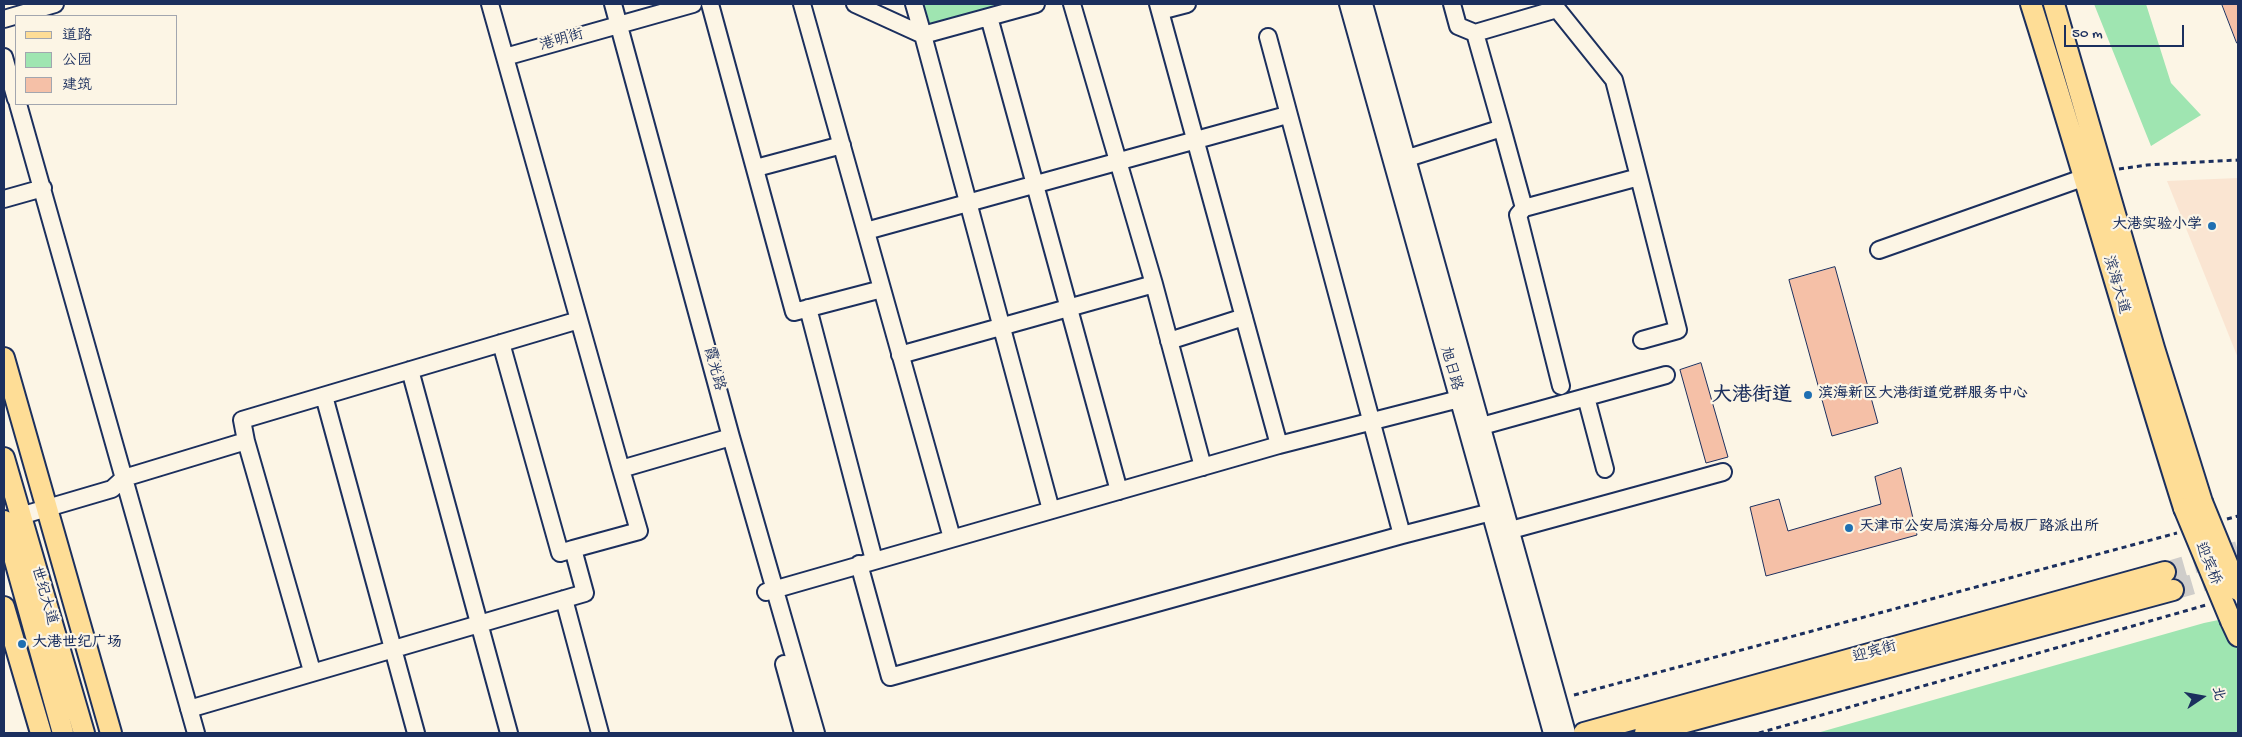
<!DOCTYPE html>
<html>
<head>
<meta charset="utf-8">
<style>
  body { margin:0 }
  #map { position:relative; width:2242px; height:737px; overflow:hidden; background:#fcf5e5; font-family:"Gochi Hand","LXGW WenKai TC",sans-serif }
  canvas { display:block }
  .frame { position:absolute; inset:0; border:5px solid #1b2f5e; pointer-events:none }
  .legend { position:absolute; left:15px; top:15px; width:162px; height:90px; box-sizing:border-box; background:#fcf5e5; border:1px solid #a2a6af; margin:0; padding:6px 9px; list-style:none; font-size:15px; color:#1b2f5e }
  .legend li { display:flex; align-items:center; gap:10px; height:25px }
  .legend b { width:25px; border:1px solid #a2a6af }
  .north { position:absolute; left:2177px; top:672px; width:50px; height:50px; -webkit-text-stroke:4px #fcf5e5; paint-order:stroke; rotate:78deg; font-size:14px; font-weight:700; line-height:20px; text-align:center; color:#1b2f5e }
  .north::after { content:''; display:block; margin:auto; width:18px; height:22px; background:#1b2f5e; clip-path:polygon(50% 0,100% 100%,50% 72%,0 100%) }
  .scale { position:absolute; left:2064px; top:25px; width:120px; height:22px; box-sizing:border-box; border:2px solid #1b2f5e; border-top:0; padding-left:6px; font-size:15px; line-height:18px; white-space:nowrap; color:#1b2f5e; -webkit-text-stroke:4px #fcf5e5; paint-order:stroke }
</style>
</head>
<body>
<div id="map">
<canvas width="2242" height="737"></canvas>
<div class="frame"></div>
<ul class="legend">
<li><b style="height:6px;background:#fedd96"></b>道路</li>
<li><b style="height:14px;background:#9fe5b1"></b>公园</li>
<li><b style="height:14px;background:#f5c0a7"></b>建筑</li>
</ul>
<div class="north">北</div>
<div class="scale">50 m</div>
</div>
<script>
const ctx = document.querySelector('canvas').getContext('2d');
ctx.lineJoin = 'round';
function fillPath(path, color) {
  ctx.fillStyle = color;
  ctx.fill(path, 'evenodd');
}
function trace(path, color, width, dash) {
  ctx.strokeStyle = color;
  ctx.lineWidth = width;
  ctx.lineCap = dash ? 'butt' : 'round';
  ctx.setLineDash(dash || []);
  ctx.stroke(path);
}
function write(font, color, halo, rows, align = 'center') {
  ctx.font = font + ' "Gochi Hand","LXGW WenKai TC",sans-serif';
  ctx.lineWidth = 4.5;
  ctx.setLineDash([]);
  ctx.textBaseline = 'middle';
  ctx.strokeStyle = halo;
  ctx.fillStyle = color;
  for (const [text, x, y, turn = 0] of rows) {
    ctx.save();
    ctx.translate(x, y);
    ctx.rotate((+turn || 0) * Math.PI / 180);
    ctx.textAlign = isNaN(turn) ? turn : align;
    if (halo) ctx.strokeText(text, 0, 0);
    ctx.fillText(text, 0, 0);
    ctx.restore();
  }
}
fillPath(new Path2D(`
  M2238,178V358L2167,181Z`), '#fae5d2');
fillPath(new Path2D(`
  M922,4H1000L927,25Z
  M2094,4H2146L2171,83L2201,115L2151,146Z
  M2238,616V733H1817L2204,623Z`), '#9fe5b1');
const building = new Path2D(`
  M2222,4H2238V43H2237Z
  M1835,267L1878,423L1832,436L1789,280Z
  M1701,363L1728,457L1706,463L1680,370Z
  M1901,468L1917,535L1766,576L1750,507L1779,499L1788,531L1881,504L1875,477Z`);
fillPath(building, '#f5c0a7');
trace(building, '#1b2f5e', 1);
trace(new Path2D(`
  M2165,572L2238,551
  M2173,590L2228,574`), '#cfcdca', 20, [20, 10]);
const minor = new Path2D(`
  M490,4L621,469L731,437
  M613,4L731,437L816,733
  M710,4L794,312L882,289
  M802,4L952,538
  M855,4L923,35L1051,510
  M914,4L923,35L1036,4
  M1072,4L1154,284L1203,467
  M1158,4L1279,445
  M1348,4L1552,733
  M1364,4L1567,733
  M1452,4L1458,26L1475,33
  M1160,11L1187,4
  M989,17L1119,491
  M4,19L55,4
  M1268,37L1402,535
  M4,57L16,99
  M505,57L693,4
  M18,104L196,733
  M1408,158L1502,128L1524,208L1639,177L1614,80L1557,9L1475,33L1502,128
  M756,168L842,145
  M1639,177L1678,330L1642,340
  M4,199L43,188
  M1524,208L1518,215L1561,386
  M866,231L1287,115
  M1879,250L2094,174
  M808,308L874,560
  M1169,341L1244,317
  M501,343L560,553L573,549
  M900,355L1154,284
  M410,370L509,733
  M324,396L416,733
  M1586,397L1605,469
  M1471,429L1666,375
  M246,441L312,671
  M20,516L112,489L124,478L246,441L242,420L579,320
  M1500,533L1723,472
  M859,564L890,677L1402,535L1499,510
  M766,592L1279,445L1467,397
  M564,599L600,733
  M784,664L803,733
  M189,709L585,593L573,549L639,531L621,469`);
const major = new Path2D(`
  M2031,4C2084,171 2131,341 2184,508
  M2054,4L2154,348L2202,502
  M4,358L111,733
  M4,458L84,733
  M4,521L63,733
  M4,607L41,733
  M2231,621L2238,636
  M1584,733L2165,572
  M1645,733L2173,590`);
trace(minor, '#1b2f5e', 20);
trace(major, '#1b2f5e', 24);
trace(new Path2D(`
  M2119,169L2147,165L2238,160
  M2227,519L2238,516
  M1574,695L2177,533
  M1759,733L2206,605`), '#1b2f5e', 3, [5, 4]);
trace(minor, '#fcf5e5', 16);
trace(major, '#fedd96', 20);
const majorBridge = new Path2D(`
  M2202,502L2238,590
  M2184,508L2231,621`);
trace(majorBridge, '#1b2f5e', 24, []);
trace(majorBridge, '#fedd96', 20);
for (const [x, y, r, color] of [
  [2212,226,5,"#1f6fb2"],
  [1808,395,5,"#1f6fb2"],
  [1849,528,5,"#1f6fb2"],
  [22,644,5,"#1f6fb2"]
]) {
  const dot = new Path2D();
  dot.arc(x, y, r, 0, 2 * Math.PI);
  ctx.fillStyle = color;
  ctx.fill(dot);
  trace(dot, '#fcf5e5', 2);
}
write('15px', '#1b2f5e', '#fcf5e5', [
  ["港明街",562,41,-16],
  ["滨海大道",2115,285,74],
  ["霞光路",713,369,75],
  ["旭日路",1450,369,74],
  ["迎宾桥",2207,564,67],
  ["世纪大道",43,596,74],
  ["迎宾街",1875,653,-16]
]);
write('bold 15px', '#1b2f5e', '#fcf5e5', [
  ["大港实验小学",2202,226,"right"],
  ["滨海新区大港街道党群服务中心",1818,395],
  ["天津市公安局滨海分局板厂路派出所",1859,528],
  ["大港世纪广场",32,644]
], 'left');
write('bold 20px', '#1b2f5e', '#fcf5e5', [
  ["大港街道",1752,397]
]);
</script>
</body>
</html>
